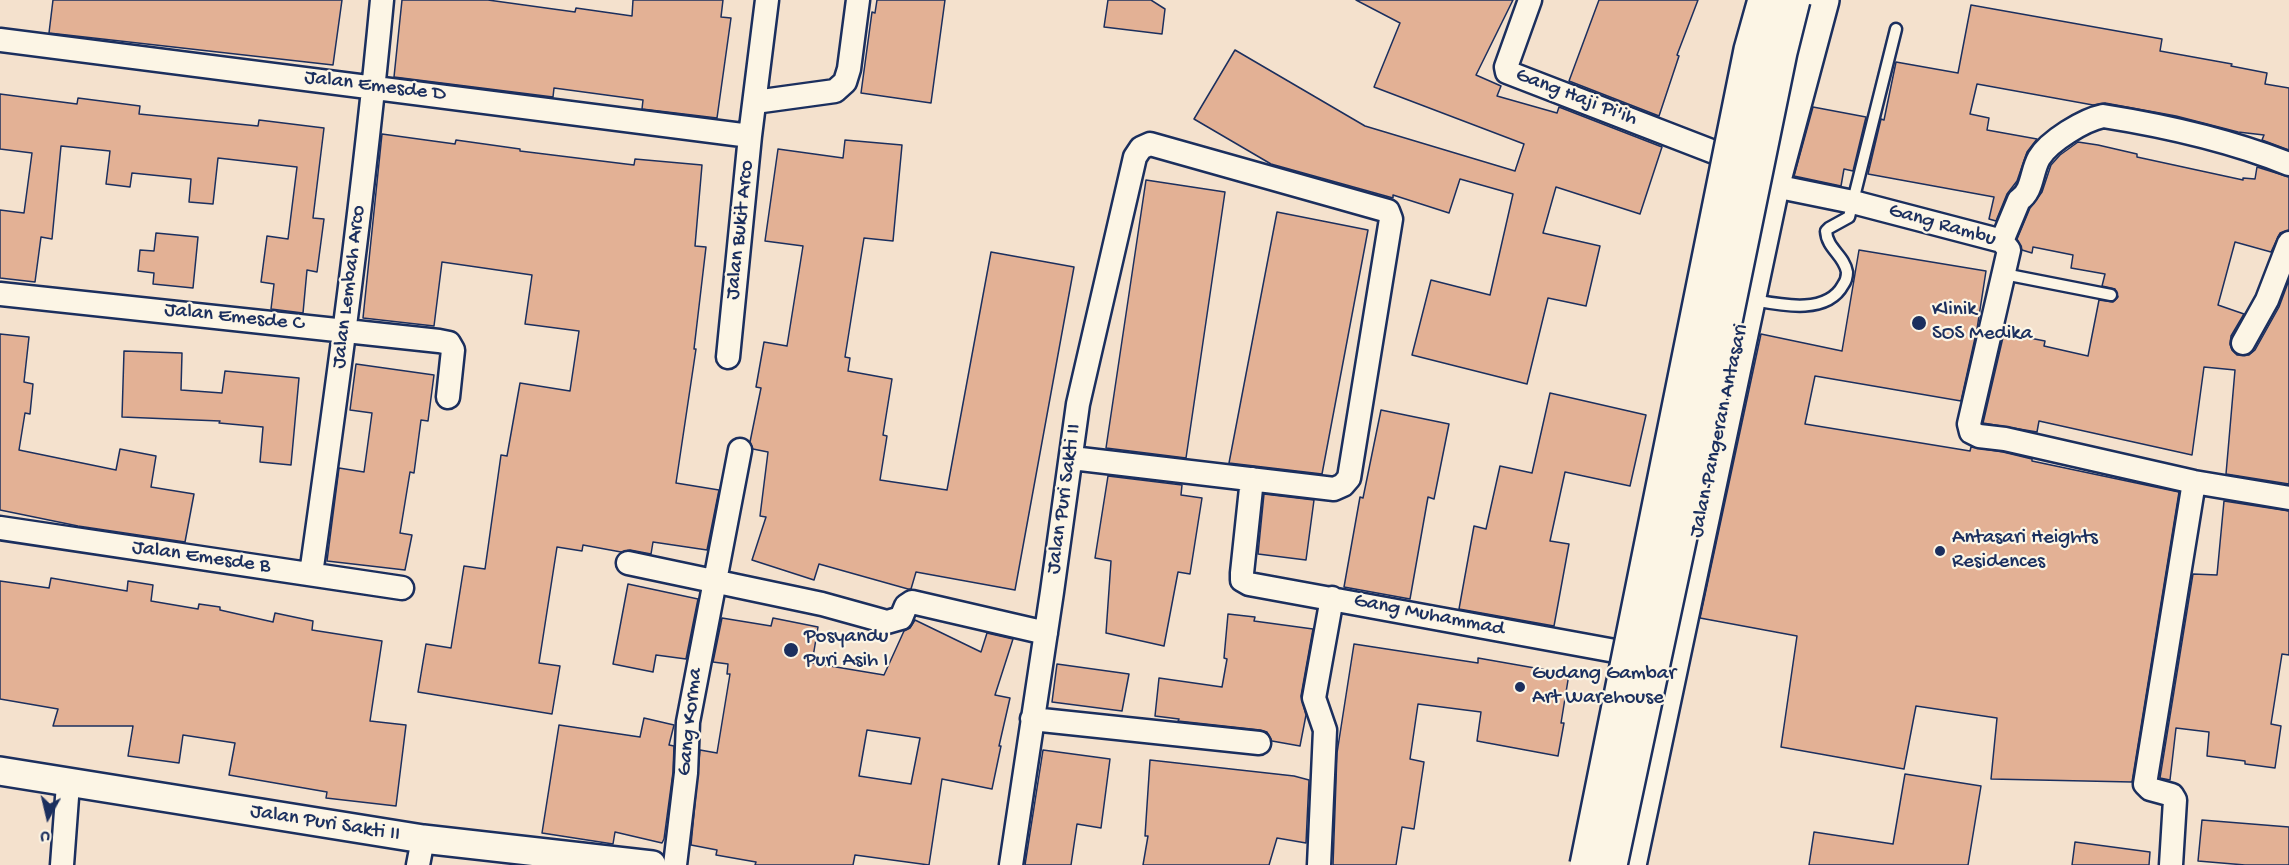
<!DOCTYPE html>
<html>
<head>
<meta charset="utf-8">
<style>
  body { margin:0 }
  #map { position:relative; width:2289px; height:865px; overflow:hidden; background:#f4e1cd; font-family:"Gochi Hand",sans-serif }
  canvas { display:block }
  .north { position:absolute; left:18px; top:787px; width:60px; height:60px; -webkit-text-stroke:4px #fcf5e5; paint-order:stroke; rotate:188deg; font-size:16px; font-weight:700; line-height:24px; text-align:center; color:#1b2f5e }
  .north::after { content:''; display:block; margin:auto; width:21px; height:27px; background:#1b2f5e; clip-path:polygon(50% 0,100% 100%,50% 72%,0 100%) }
</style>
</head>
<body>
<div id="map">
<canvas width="2289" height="865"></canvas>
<div class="north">U</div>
</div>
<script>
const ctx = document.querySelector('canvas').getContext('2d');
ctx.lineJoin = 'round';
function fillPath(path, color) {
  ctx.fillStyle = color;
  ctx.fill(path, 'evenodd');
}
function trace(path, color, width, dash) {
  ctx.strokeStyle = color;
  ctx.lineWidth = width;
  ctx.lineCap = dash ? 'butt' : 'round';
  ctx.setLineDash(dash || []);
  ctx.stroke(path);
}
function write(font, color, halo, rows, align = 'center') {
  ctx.font = font + ' "Gochi Hand",sans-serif';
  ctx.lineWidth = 4.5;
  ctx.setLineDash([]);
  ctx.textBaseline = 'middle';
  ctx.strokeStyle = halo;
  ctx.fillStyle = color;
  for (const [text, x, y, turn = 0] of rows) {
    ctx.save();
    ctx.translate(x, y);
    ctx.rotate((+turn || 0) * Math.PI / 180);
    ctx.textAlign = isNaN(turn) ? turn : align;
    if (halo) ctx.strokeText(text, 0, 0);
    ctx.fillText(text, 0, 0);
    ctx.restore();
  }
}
const building = new Path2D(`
  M53,0H342L333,65L49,33Z
  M402,0H488L575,12L576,8L632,16L633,0H723L721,17L731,18L717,118L642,109L643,100L554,88L553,97L394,77Z
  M877,0H945L931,103L861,93L872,12L875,13Z
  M1108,0H1151L1165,9L1162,34L1104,27Z
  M1356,0H1513L1476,75L1501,86L1497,96L1557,113L1559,107L1662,147L1640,214L1556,187L1543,233L1600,246L1586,306L1548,298L1527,384L1412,355L1431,280L1490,295L1513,194L1460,179L1449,213L1393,195V198L1271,164L1194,119L1235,50L1365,126L1515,171L1524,144L1374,87L1400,23Z
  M1599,0H1698L1677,55L1679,56L1659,116L1569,81Z
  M1971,5L2162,39L2160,51L2232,64L2231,66L2267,73L2265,84L2289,88V150L2262,140L2264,135L2238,132L2176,116L2105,103L2093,105L1977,84L1970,114L1989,118L1987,130L2037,139L2027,152L2017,181L2007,194L1996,221L1989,219L1994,197L1868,174L1881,119L1884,120L1896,62L1958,73Z
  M0,94L77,104L78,98L140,106L139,114L258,126L259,120L324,128L313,218L324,219L317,272L307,270L303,313L271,309L274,284L261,282L267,236L288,239L297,167L218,158L213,204L189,202L191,179L132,173L130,187L106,184L110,151L61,146L52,239L41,237L35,282L0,278V210L24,213L32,153L0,149Z
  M1813,107L1866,117L1853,171L1844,169L1841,186L1794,176Z
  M382,134L455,144L456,140L520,149V151L634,165L635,159L702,165L695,246L706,247L694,349H696L676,483L719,490L707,550L653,542L651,554L630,550L621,552L583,545L582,551L557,547L539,663L560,666L552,714L418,692L426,644L451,648L464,566L485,569L501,455L507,456L520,383L570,391L579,331L525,324L532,275L442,262L434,326L363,318Z
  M845,140L902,145L893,241L864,238L845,357L850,358L848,371L892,379L883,435L887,436L880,480L947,490L991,252L1074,267L1015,590L916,572L911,589H908L819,564L814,580L752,560L766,517L760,516L768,452L753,449L750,442L761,388L756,387L764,342L787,346L803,246L765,241L778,149L843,158Z
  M2078,142L2098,145L2137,154V157L2243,180V178L2255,179L2257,167L2289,177V230L2280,233L2271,252L2235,242L2218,305L2244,314L2231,336L2230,344L2232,350L2237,355H2249L2255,350L2279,307L2289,280V484L2226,474L2235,370L2204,367L2192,455L2039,421L2037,432L1983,423L2004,333L2045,341L2044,346L2088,356L2099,300L2113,302L2118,297L2115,289L2102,286L2105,274L2071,268L2073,255L2033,247L2032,253L2022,250L2017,239L2030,208L2042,192L2051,165L2060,155Z
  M1146,180L1225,192L1186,458L1106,448Z
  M1277,212L1368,230L1322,474L1229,463Z
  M156,233L198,237L193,288L153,284L154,273L138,271L140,250L154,251Z
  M1859,250L1986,271L1977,329L1961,401L1815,376L1805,424L1970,451L1971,447L2003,452L2032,459V461L2179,492L2132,782L1991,779L1997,718L1916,706L1904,769L1781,747L1797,636L1700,618L1761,334L1842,351Z
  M0,334L29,337L24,382L33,384L30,414L25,413L19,450L116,470L120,449L156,456L151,487L194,494L185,542L78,526L0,510Z
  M124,351L182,353L181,390L222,393L225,371L299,378L291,465L260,462L263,427L219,423L220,421L122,417Z
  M356,364L434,375L428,421L421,420L414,473L410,472L400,533L412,535L405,570L327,561L339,468L364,472L372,413L350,410Z
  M1550,393L1646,415L1630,486L1565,472L1550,541L1569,544L1554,626L1459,609L1474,526L1486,529L1500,466L1532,473Z
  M1381,410L1449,424L1434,499L1428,497L1410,599L1344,587L1360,497L1363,498Z
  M1108,476L1182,485L1181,495L1202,498L1190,574L1178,572L1164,646L1106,633L1111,561L1095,558Z
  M1264,494L1314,500L1306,560L1258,554Z
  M2224,501L2289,511V655L2282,654L2271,724L2281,726L2275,768L2245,764V761L2207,756L2209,732L2176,728L2170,780L2160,778L2193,574L2217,575Z
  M51,578L127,591L128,581L153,585L151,601L198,609L199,604L220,607V610L273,622L275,613L313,621L312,630L382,641L370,721L406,725L396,806L326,798L327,792L229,775L235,743L183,735L179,763L128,756L133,726H53L58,709L0,699V581L49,588Z
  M628,584L698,599L686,659L656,655L653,672L613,664Z
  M1228,614L1255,617L1254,621L1313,629L1301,696L1306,715L1300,746L1272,741L1267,732L1260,730L1178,721L1179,719L1155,716L1159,678L1222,687L1227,659L1224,658Z
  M722,618L771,626L773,618L818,627L812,663L884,675L904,631L910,628L915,620L981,652L987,633L1013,639L995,695L1010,698L999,746H1001L992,789L942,779L929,865L855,855L853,865H755L756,862L716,855L717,850L691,845L700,750L717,753L730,674H727L728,664L713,662ZM867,730L920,738L911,784L859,776Z
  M1354,644L1478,663V658L1569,674L1561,723H1564L1558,756L1477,741L1481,712L1418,704L1410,759L1424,762L1414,829L1402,827L1396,865H1333L1337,753Z
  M1057,664L1129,674L1122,711L1052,702Z
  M644,718L674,725L669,745L674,746L673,772L664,839L662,843L615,832L613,844L542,833L559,725L640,737Z
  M1043,750L1110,759L1101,828L1077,824L1071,865H1025Z
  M1150,760L1294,776L1309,780L1306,843L1277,838L1269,865H1143L1148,836H1145Z
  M1905,774L1981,786L1968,865H1809L1814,832L1893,844Z
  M2202,820L2289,827V865H2245L2198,861Z
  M2075,842L2150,852L2149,865H2072Z`);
fillPath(building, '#e3b195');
trace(building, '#1b2f5e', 1.5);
const service = new Path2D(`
  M2004,274L2111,295
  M1753,300C1781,305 1827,315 1843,285C1846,281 1847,277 1847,272C1844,255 1827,249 1826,231L1829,228L1849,217L1896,29`);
const minor = new Path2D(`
  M1530,0L1506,67L1507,72L1714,152
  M0,40L750,136
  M755,102L835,91L845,82L849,69L858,0
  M1760,183L1853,202L2002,241L2009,250L1969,424L1971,432L1979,436L2005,439L2194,482L2289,498
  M2002,241L2019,200C2033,191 2031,172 2039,158C2049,141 2084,120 2103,116C2166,126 2229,140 2289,164
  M0,294L439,341L449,343L453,350L448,397
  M2243,343L2267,300L2289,243
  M728,357L750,136L767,0
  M1252,479L1242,573V580L1249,584L1615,651
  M0,528L402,588
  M628,563L822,604L887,622L901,618L906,606L912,602L1046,633
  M311,574C338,383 364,192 382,0
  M1032,719L1259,743
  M62,865L68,784
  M418,865L423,839
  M675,865L686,773L688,722L740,450
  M1011,865L1052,592L1078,404L1135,157L1141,148L1150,144L1388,211L1391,219L1349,478L1343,485L1334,489L1072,458
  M1319,865L1325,730L1314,698L1332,598
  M2171,865L2175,800L2172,795L2150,789L2145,784L2194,482`);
const tertiary = new Path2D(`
  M0,771L423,839L652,865`);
const primary = new Path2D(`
  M1629,865L1772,187L1822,0`);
trace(service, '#1b2f5e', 15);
trace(minor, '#1b2f5e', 27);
trace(tertiary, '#1b2f5e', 32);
trace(primary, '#1b2f5e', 38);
trace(service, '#fcf5e5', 10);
trace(minor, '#fcf5e5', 22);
trace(tertiary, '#fcf5e5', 27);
trace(primary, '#fcf5e5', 33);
const primaryBridge = new Path2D(`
  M1587,865L1751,50L1765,0
  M1610,865L1706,414L1780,52L1793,0`);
trace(primaryBridge, '#1b2f5e', 38, []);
trace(primaryBridge, '#fcf5e5', 33);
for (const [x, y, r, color] of [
  [1919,323,8,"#1b2f5e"],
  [1940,551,6,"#1b2f5e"],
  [791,650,8,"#1b2f5e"],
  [1520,687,6,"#1b2f5e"]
]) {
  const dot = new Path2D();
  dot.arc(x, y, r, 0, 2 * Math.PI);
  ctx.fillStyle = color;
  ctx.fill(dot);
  trace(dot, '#fcf5e5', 2);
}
write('21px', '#1b2f5e', '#fcf5e5', [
  ["Jalan Emesde D",375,87,7],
  ["Gang Haji Pi'ih",1576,98,21],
  ["Gang Rambu",1942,226,16],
  ["Jalan Bukit Arco",741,230,-84],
  ["Jalan Lembah Arco",350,287,-83],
  ["Jalan Emesde C",234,318,6],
  ["Jalan Pangeran Antasari",1720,431,-78],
  ["Jalan Puri Sakti II",1065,499,-82],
  ["Jalan Emesde B",201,558,8],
  ["Gang Muhammad",1429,616,11],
  ["Gang Korma",691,722,-84],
  ["Jalan Puri Sakti II",325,824,9]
]);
write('21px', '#1b2f5e', '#fcf5e5', [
  ["Klinik",1932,311],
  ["SOS Medika",1932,335],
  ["Antasari Heights",1952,539],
  ["Residences",1952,563],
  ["Posyandu",804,638],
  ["Puri Asih I",804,662],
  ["Gudang Gambar",1532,675],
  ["Art Warehouse",1532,699]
], 'left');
</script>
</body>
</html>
